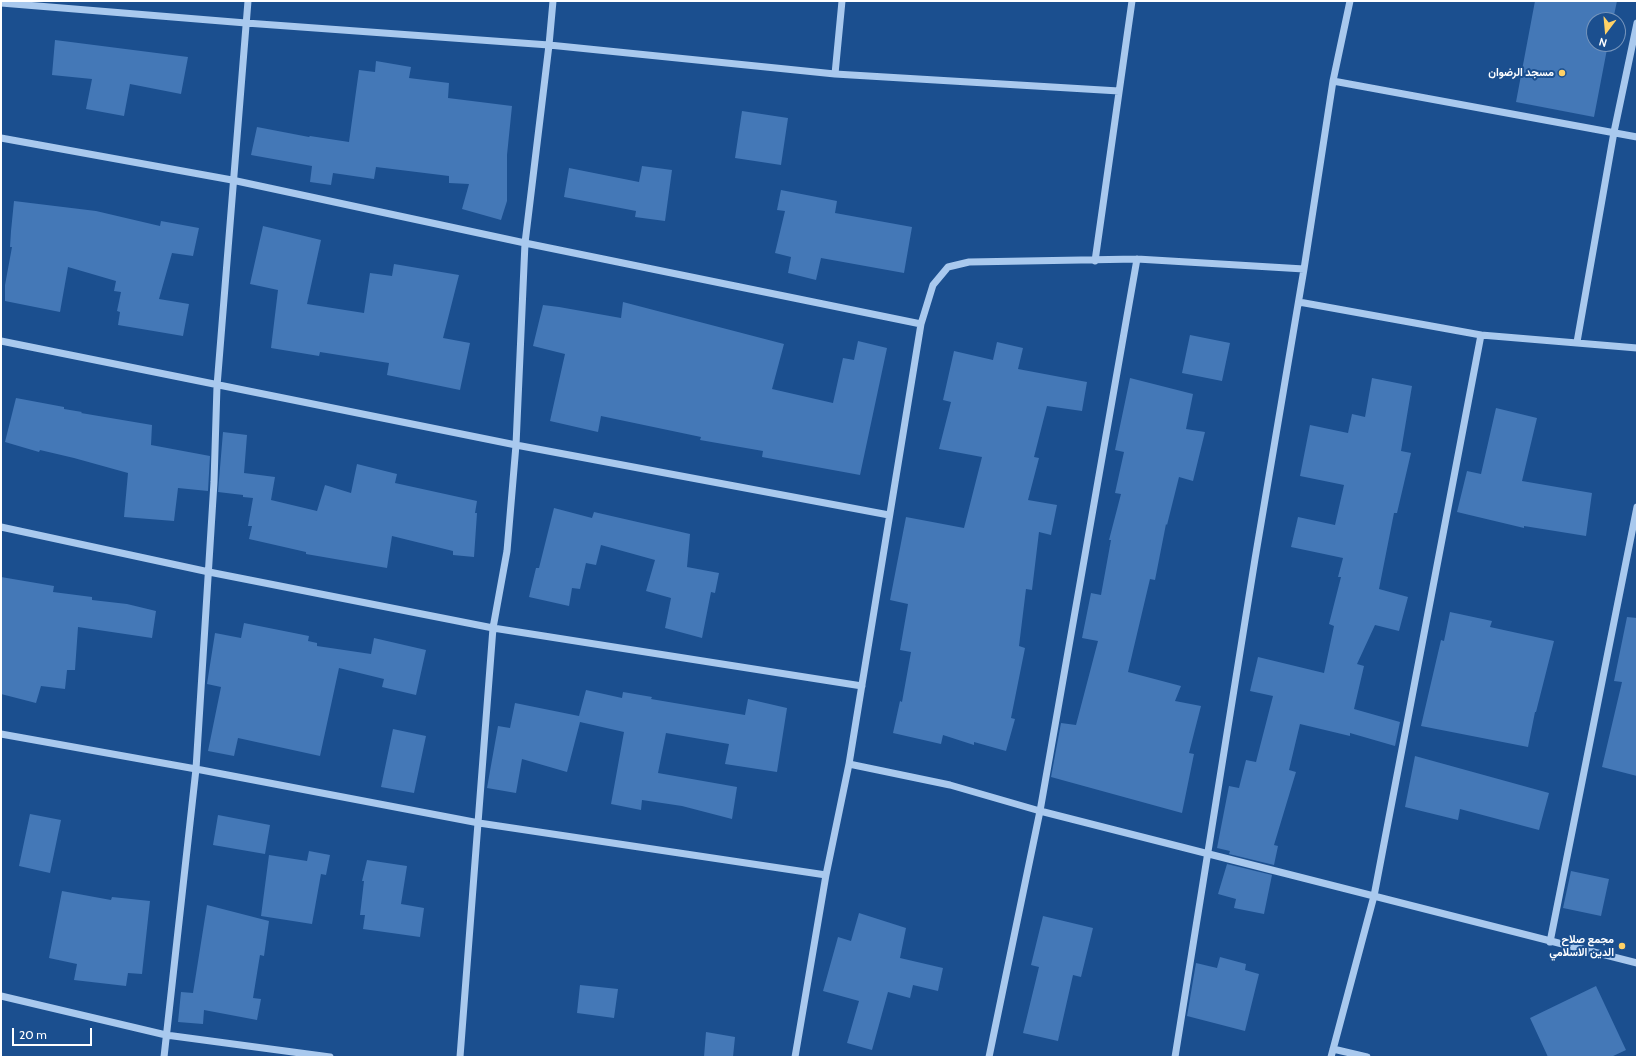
<!DOCTYPE html>
<html>
<head>
<meta charset="utf-8">
<style>
  body { margin:0 }
  #map { position:relative; width:1638px; height:1058px; overflow:hidden; background:#1b4f8f; font-family:Cabin,sans-serif }
  canvas { display:block }
  .frame { position:absolute; inset:0; border:2px solid #fff; pointer-events:none }
  .north { position:absolute; left:1586px; top:12px; width:40px; height:40px; box-sizing:border-box; background:#1b4f8f; border:1px solid #7695bc; border-radius:50%; rotate:196deg; font-size:11px; font-weight:700; line-height:16px; text-align:center; color:#fff }
  .north::after { content:''; display:block; margin:auto; width:14px; height:18px; background:#ffd166; clip-path:polygon(50% 0,100% 100%,50% 72%,0 100%) }
  .scale { position:absolute; left:12px; top:1028px; width:80px; height:18px; box-sizing:border-box; border:2px solid #fff; border-top:0; padding-left:5px; font-size:12px; line-height:14px; white-space:nowrap; color:#fff; -webkit-text-stroke:3px #1b4f8f; paint-order:stroke }
</style>
</head>
<body>
<div id="map">
<canvas width="1638" height="1058"></canvas>
<div class="frame"></div>
<div class="north">N</div>
<div class="scale">20 m</div>
</div>
<script>
const ctx = document.querySelector('canvas').getContext('2d');
ctx.lineJoin = 'round';
function fillPath(path, color) {
  ctx.fillStyle = color;
  ctx.fill(path, 'evenodd');
}
function trace(path, color, width, dash) {
  ctx.strokeStyle = color;
  ctx.lineWidth = width;
  ctx.lineCap = dash ? 'butt' : 'round';
  ctx.setLineDash(dash || []);
  ctx.stroke(path);
}
function write(font, color, halo, rows, align = 'center') {
  ctx.font = font + ' Cabin,Vazirmatn,sans-serif';
  ctx.lineWidth = 4;
  ctx.setLineDash([]);
  ctx.textBaseline = 'middle';
  ctx.strokeStyle = halo;
  ctx.fillStyle = color;
  for (const [text, x, y, turn = 0] of rows) {
    ctx.save();
    ctx.translate(x, y);
    ctx.rotate((+turn || 0) * Math.PI / 180);
    ctx.textAlign = isNaN(turn) ? turn : align;
    if (halo) ctx.strokeText(text, 0, 0);
    ctx.fillText(text, 0, 0);
    ctx.restore();
  }
}
fillPath(new Path2D(`
  M1535,1H1617L1613,20H1594V44H1608L1594,117L1516,102Z
  M55,40L188,57L181,94L130,84L124,116L86,109L92,79L52,75Z
  M376,61L411,67L409,78L449,83L448,98L512,106L507,155V201L501,220L462,209L469,184L449,183V176L376,167L374,179L333,173L331,185L310,182L312,166L251,155L257,127L309,137L310,136L349,142L359,70L375,72Z
  M742,111L788,118L781,165L735,158Z
  M642,166L672,170L665,221L635,217L636,211L564,197L569,168L639,182Z
  M781,190L837,201L835,213L912,227L904,273L821,258L816,280L788,273L791,257L775,253L785,211L777,210Z
  M14,201L96,211L160,226L161,221L199,228L193,256L172,253L159,299L189,304L183,336L118,325L120,312L117,311L121,292L114,291L116,281L68,267L60,312L5,301V285L12,247H10L11,231Z
  M263,226L321,240L307,304L364,313L370,273L392,276L394,264L459,275L443,338L470,343L460,390L387,375L389,363L320,352L319,356L271,348L278,290L250,284Z
  M623,302L784,344L772,389L833,403L843,358L854,360L858,341L887,348L860,475L762,457L763,451L700,440L701,437L601,416L598,432L550,421L565,354L533,346L543,305L559,307L621,318Z
  M1190,335L1230,343L1222,381L1182,373Z
  M997,342L1023,348L1018,369L1087,382L1082,411L1047,406L1034,457L1039,458L1028,500L1057,505L1051,535L1039,532L1032,590L1026,589L1019,646L1025,648L1011,718L1015,719L1006,751L974,742V745L943,735L941,744L893,733L900,701L902,702L911,652L900,650L908,604L890,600L906,517L964,528L982,457L939,449L951,402L943,400L954,351L993,360Z
  M1130,378L1193,394L1186,429L1205,432L1193,481L1179,477L1167,525L1166,524L1155,580L1150,579L1128,672L1181,686L1175,701L1201,706L1189,753L1194,754L1182,813L1051,777L1061,723L1076,725L1098,641L1082,638L1091,593L1101,595L1111,540H1109L1121,494L1115,493L1124,452L1115,450Z
  M1372,378L1412,386L1401,451L1411,453L1397,513H1394L1379,589L1408,597L1399,631L1375,625L1357,664L1364,666L1354,709L1400,722L1395,746L1350,733V736L1300,724L1289,770L1296,772L1274,845L1278,846L1274,865L1229,854L1230,851L1217,848L1229,786L1239,788L1246,760L1256,762L1273,696L1250,691L1258,657L1324,673L1334,626L1329,624L1341,577H1338L1343,558L1291,547L1298,517L1335,525L1344,485L1300,476L1310,425L1348,433L1352,414L1365,417Z
  M16,398L64,407V409L82,412L81,413L152,425L151,445L210,456L208,491L178,488L174,521L124,517L128,473L74,458L40,450L39,452L5,442Z
  M1496,408L1537,418L1522,481L1592,493L1586,536L1524,526V528L1457,512L1467,471L1481,474Z
  M223,432L247,435L244,473L275,477L271,500L317,511L325,485L351,493L357,464L397,474L395,483L477,501L475,513H477L474,557L453,555V551L392,536L387,568L306,554V552L249,539L252,526H248L253,498L243,497V495L218,492Z
  M554,508L592,518L594,512L690,534L687,567L719,573L715,593L711,592L702,638L665,628L671,598L646,591L655,560L601,545L596,565L586,563L580,589L572,588L569,606L529,597L536,568H539Z
  M1,577L54,586L53,592L92,597V600L127,604L156,611L152,638L78,627L75,670H67L65,689L41,686L36,703L1,694Z
  M1450,612L1492,621L1490,627L1554,641L1536,712H1535L1528,747L1421,726L1441,640L1444,641Z
  M1627,617L1637,618V776L1602,767L1622,682L1614,681Z
  M244,623L309,636L308,641L317,643V646L371,654L374,638L426,650L416,695L382,687L384,679L339,668L320,756L238,738L234,756L208,751L221,687L207,684L215,633L241,638Z
  M586,690L622,698L623,692L652,697L651,699L745,715L748,699L787,708L777,772L725,764L729,744L666,733L658,773L737,787L732,819L682,806L642,800L641,810L611,804L624,732L580,722L567,772L522,759L516,793L487,788L498,726L510,728L515,703L579,716Z
  M393,729L426,736L414,793L381,787Z
  M1415,756L1549,793L1539,830L1460,809L1458,820L1405,807Z
  M30,814L61,820L50,873L19,866Z
  M218,815L270,825L265,854L213,845Z
  M309,851L330,855L326,875L321,874L312,924L261,916L269,855L307,861Z
  M367,860L407,866L401,904L424,908L420,937L363,929L365,915H360L364,881H362Z
  M1227,864L1272,875L1264,914L1234,908L1236,899L1218,894Z
  M1571,871L1609,879L1601,916L1563,908Z
  M62,891L111,900L112,897L150,901L142,974L128,973L126,986L74,980L77,964L49,958Z
  M207,905L269,921L264,956L260,955L253,998L261,999L257,1020L204,1010L203,1024L178,1022L181,992L193,993Z
  M859,913L906,928L900,958L943,968L938,991L913,985L910,998L888,992L872,1050L847,1043L859,1001L823,991L838,937L851,941Z
  M1043,916L1093,928L1081,977L1073,975L1058,1041L1023,1033L1039,967L1031,965Z
  M1220,957L1246,964L1245,970L1259,974L1245,1031L1187,1016L1196,963L1217,968Z
  M580,985L618,989L614,1018L577,1013Z
  M1596,986L1626,1050L1611,1057H1548L1530,1018Z
  M706,1032L735,1037L733,1057H704Z`), '#4478b7');
trace(new Path2D(`
  M1,3L246,23L549,45L835,74L1119,91
  M835,74L842,1
  M1333,81L1637,137
  M1,138L232,180L525,243L921,324
  M1095,261L1132,1
  M1299,302L1481,335L1637,348
  M1,341L516,445L889,515
  M1577,342L1614,132L1637,23
  M1,527L209,572L493,628L862,686
  M1,734L196,769L479,823L826,875
  M849,764L950,785L1040,811L1637,963
  M1550,942L1637,507
  M1,996L166,1035L330,1057
  M1333,1049L1367,1057
  M164,1057L196,769L214,482L217,386L248,1
  M460,1057L493,628L507,551L516,445L525,243L549,45L553,1
  M795,1057L826,875L849,764L921,324L933,285L948,267L969,262L1137,259L1304,269
  M989,1057L1040,811L1137,259
  M1175,1057L1255,559L1304,269L1333,81L1350,1
  M1331,1057L1374,896L1481,335`), '#a9c9ee', 7);
for (const [x, y, r, color] of [
  [1562,73,4,"#ffd166"],
  [1622,946,4,"#ffd166"]
]) {
  const dot = new Path2D();
  dot.arc(x, y, r, 0, 2 * Math.PI);
  ctx.fillStyle = color;
  ctx.fill(dot);
  trace(dot, '#1b4f8f', 1.5);
}
write('bold 11px', '#fff', '#1b4f8f', [
  ["مسجد الرضوان",1554,73],
  ["مجمع صلاح",1614,940],
  ["الدين الاسلامي",1614,953]
], 'right');
</script>
</body>
</html>
